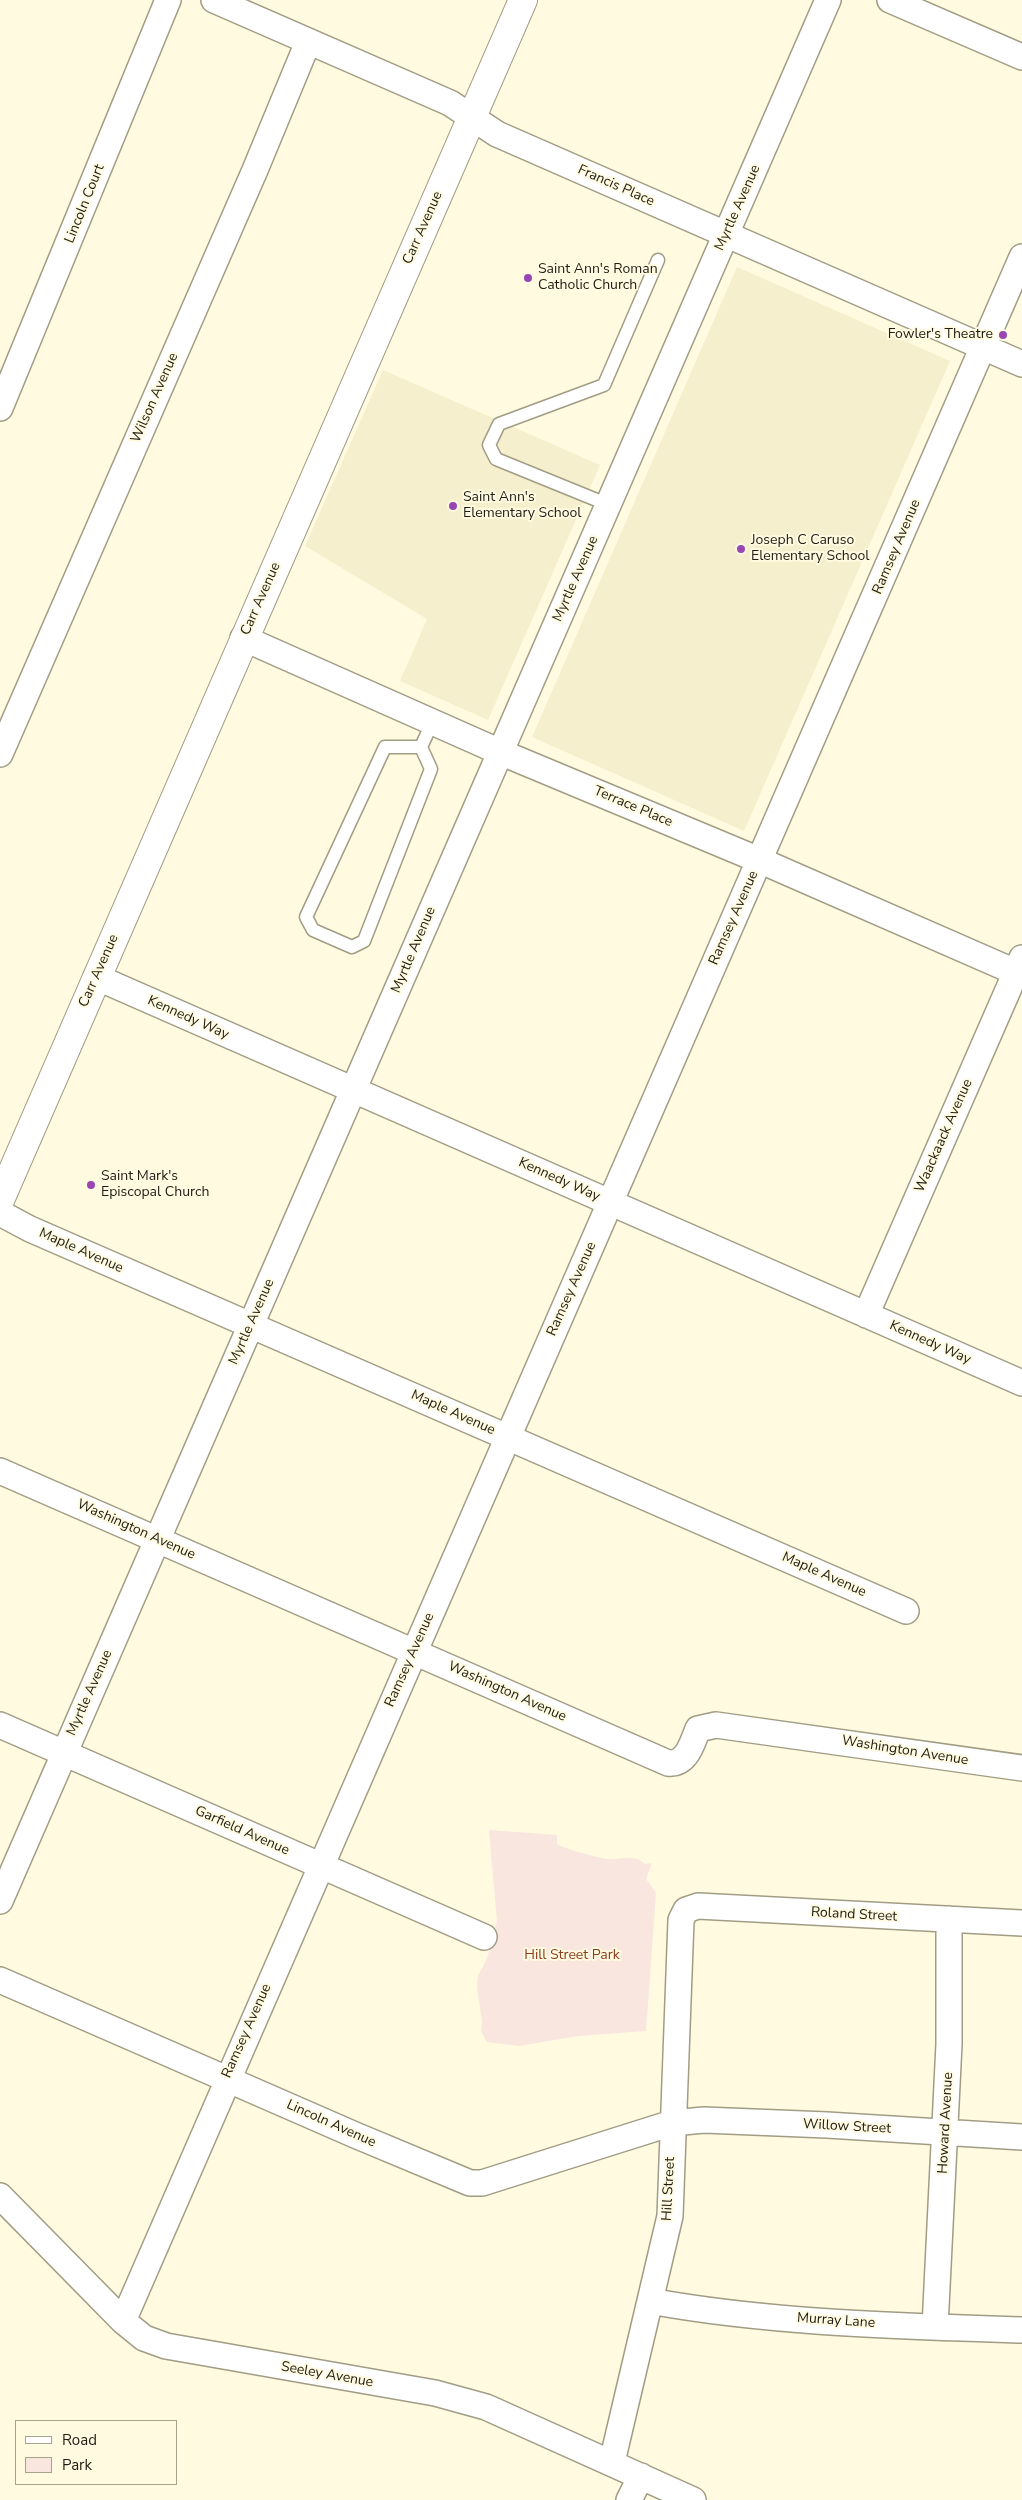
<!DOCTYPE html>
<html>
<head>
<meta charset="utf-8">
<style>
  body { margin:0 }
  #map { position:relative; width:1022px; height:2500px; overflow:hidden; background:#fffae0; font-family:"Nunito Sans",sans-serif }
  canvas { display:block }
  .legend { position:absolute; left:15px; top:2420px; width:162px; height:65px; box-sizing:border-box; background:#fffae0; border:1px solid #a5a28e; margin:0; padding:6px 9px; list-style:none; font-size:15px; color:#1f1d14 }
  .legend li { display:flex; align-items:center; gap:10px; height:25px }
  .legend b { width:25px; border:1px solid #a5a28e }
</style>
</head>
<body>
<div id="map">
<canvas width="1022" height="2500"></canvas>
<ul class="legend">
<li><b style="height:6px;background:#fff"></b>Road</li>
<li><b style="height:14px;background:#f9e6df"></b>Park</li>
</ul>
</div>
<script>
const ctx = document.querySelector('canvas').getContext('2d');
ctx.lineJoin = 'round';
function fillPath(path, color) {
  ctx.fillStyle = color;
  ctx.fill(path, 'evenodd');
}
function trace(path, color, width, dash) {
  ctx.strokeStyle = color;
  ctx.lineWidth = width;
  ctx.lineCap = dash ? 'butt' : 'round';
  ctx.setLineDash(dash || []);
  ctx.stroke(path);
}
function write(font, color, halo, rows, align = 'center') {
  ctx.font = font + ' "Nunito Sans",sans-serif';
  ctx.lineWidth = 4;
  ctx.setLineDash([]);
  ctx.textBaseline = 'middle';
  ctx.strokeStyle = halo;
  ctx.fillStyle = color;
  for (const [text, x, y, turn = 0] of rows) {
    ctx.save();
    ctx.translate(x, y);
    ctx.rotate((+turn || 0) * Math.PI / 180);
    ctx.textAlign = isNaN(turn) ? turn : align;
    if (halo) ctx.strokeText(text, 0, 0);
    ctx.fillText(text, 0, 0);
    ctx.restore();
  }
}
fillPath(new Path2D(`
  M737,267L950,361L744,831L532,737Z
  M383,370L600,465L488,720L400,681L427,619L305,546Z`), '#f6efce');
fillPath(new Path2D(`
  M489,1830L557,1835V1844C562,1848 599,1858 607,1859C621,1860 633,1853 645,1864L652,1863L646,1879L656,1893L646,2031L578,2036L519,2046L487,2042L481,2031L482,2021L477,1987L478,1976L487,1959L497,1921Z`), '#f9e6df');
const service = new Path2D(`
  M609,505L496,459L489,445L499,424L604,385L658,260
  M385,747H421L431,769L364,941L352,947L313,930L306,917Z
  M421,747L433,721`);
const minor = new Path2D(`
  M214,0L450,103L497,134L1022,364
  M890,0L1022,57
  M0,408L168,0
  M243,638L500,752L759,860L1022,975
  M0,754L255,170L308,42
  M96,977L1022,1383
  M0,1213L30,1229L906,1611
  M866,1315L1022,958
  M0,1471L668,1763C687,1765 692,1743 698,1729L716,1725L1022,1768
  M0,1725L484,1937
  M0,1901L828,0
  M0,1980L355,2135L470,2183H482L672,2123L704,2120L827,2125L1022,2137
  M0,2196L123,2321L144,2338L166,2346L435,2393L486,2407L693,2500
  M650,2301C769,2323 901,2326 1022,2330
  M123,2321L1022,257
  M935,2327L949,2044V1919
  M612,2462L670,2216L681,1920L686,1910L698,1906L1022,1923
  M629,2500L641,2476`);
const tertiary = new Path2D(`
  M0,1200L523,0`);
trace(service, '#a19d85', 15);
trace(minor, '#a19d85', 28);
trace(tertiary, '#a19d85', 30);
trace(service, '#fff', 12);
trace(minor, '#fff', 25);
trace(tertiary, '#fff', 28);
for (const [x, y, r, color] of [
  [528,278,5,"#9946b4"],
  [1003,335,5,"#9946b4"],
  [453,506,5,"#9946b4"],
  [741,549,5,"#9946b4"],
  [91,1185,5,"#9946b4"]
]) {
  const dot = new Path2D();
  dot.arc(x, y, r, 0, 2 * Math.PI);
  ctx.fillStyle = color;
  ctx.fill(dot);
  trace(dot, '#fffae0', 2);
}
write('14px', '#1f1d14', '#fffae0', [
  ["Francis Place",616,186,24],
  ["Lincoln Court",85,204,-68],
  ["Myrtle Avenue",738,208,-66],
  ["Carr Avenue",423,228,-66],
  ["Wilson Avenue",155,398,-66],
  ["Ramsey Avenue",897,547,-67],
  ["Myrtle Avenue",576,579,-66],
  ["Carr Avenue",261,599,-66],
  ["Terrace Place",633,807,23],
  ["Ramsey Avenue",734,918,-66],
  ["Myrtle Avenue",414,950,-67],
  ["Carr Avenue",99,971,-66],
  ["Kennedy Way",188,1018,24],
  ["Waackaack Avenue",944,1136,-66],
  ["Kennedy Way",559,1180,24],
  ["Maple Avenue",81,1251,24],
  ["Ramsey Avenue",572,1289,-66],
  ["Myrtle Avenue",252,1322,-66],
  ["Kennedy Way",930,1343,24],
  ["Maple Avenue",453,1413,24],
  ["Washington Avenue",136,1530,24],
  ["Maple Avenue",824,1575,24],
  ["Ramsey Avenue",410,1660,-66],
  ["Washington Avenue",507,1692,24],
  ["Myrtle Avenue",90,1693,-66],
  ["Washington Avenue",905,1751,9],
  ["Garfield Avenue",242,1831,24],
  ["Roland Street",854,1915,3],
  ["Ramsey Avenue",247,2031,-66],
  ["Howard Avenue",946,2123,-87],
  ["Lincoln Avenue",331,2124,24],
  ["Willow Street",847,2127,3],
  ["Hill Street",669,2189,-87],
  ["Murray Lane",836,2321,4],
  ["Seeley Avenue",327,2375,10]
]);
write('14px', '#1f1d14', '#fffae0', [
  ["Saint Ann's Roman",538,270],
  ["Catholic Church",538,286],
  ["Fowler's Theatre",993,335,"right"],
  ["Saint Ann's",463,498],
  ["Elementary School",463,514],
  ["Joseph C Caruso",751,541],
  ["Elementary School",751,557],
  ["Saint Mark's",101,1177],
  ["Episcopal Church",101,1193]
], 'left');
write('14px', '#8b3d1c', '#fffae0', [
  ["Hill Street Park",572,1956]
]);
</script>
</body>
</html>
